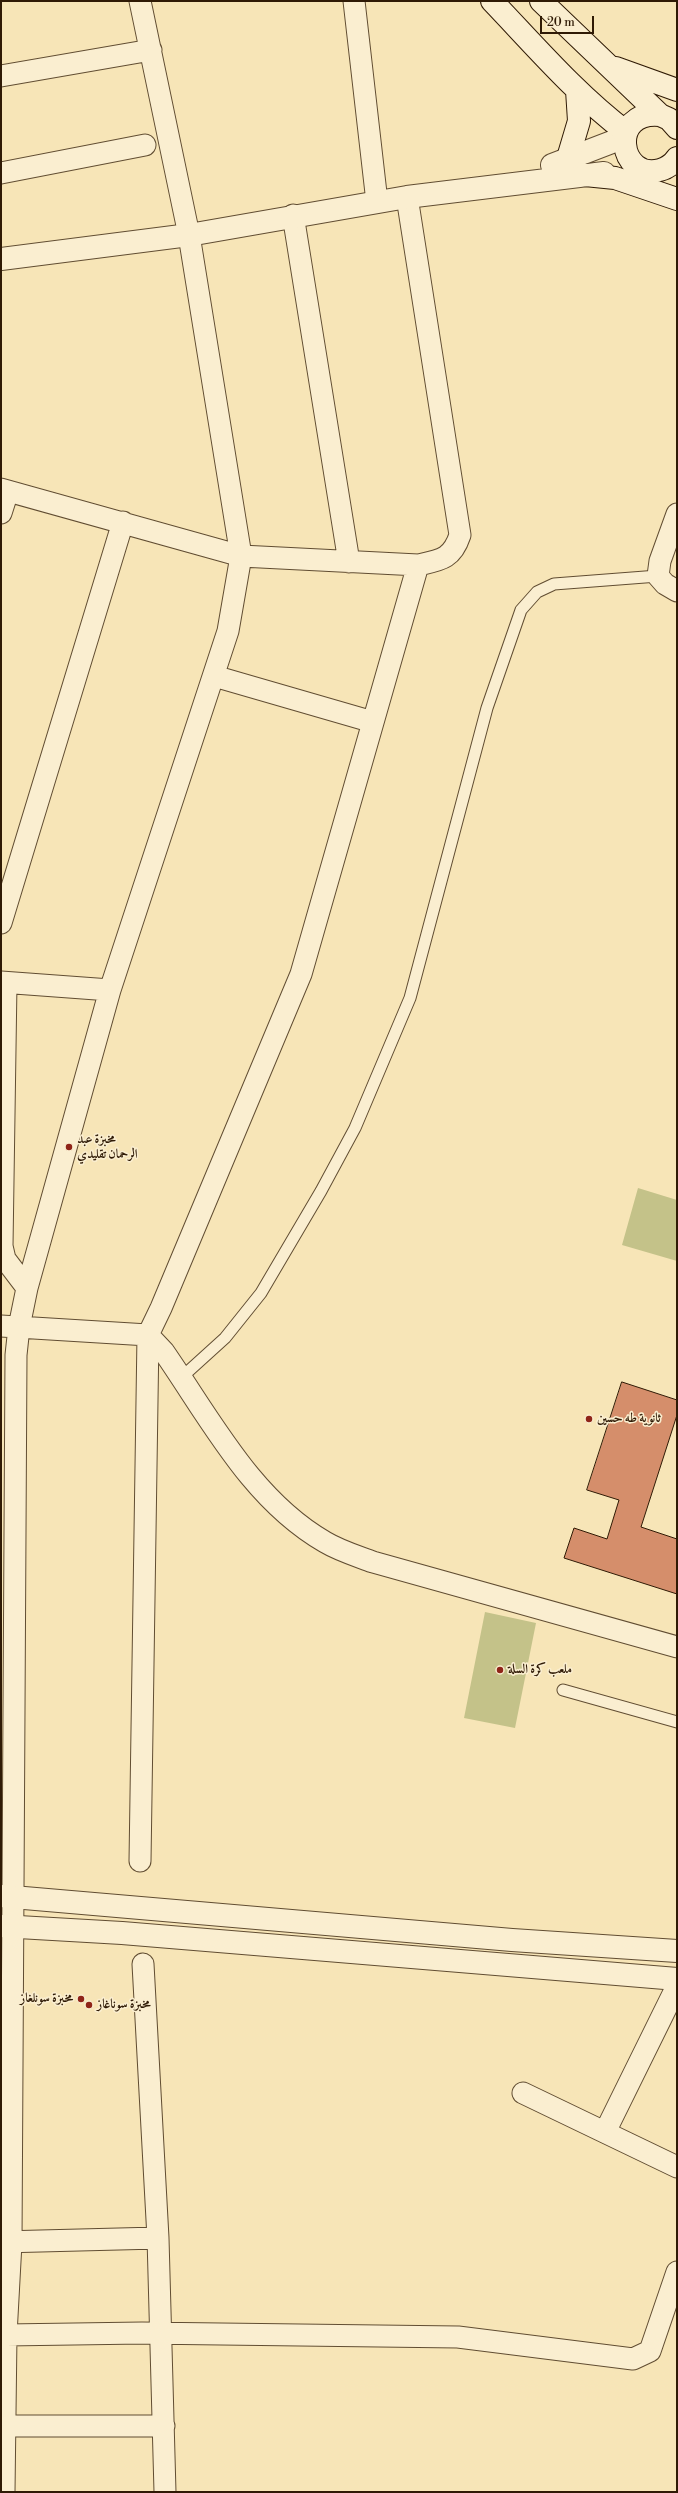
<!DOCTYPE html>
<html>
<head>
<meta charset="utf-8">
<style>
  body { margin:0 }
  #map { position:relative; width:678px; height:2493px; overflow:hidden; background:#f7e5b7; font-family:"Libre Bodoni",serif }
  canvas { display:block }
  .frame { position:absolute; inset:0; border:2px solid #2f1a05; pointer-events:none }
  .scale { position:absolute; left:540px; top:16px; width:54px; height:18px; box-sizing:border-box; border:2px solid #2f1a05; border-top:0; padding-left:5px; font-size:12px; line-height:14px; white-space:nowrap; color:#2f1a05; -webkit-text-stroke:3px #faeed0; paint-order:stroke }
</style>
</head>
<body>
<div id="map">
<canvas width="678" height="2493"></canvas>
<div class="frame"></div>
<div class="scale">20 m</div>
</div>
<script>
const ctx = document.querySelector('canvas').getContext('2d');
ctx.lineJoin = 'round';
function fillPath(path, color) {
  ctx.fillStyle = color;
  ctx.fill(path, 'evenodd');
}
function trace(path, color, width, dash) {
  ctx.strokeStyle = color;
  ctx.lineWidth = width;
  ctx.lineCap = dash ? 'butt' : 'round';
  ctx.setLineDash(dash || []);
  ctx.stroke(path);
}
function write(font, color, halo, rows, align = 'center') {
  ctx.font = font + ' "Libre Bodoni",Amiri,serif';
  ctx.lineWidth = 3;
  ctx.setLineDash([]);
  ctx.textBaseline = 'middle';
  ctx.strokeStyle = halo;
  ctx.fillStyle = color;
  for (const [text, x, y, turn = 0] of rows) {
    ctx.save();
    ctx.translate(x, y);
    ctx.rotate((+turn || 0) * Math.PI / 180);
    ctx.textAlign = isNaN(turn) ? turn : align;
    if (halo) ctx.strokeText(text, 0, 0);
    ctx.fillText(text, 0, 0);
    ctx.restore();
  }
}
fillPath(new Path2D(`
  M638,1188L677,1200V1261L622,1245Z
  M485,1612L536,1623L515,1728L464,1718Z`), '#c4c289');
const building = new Path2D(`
  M622,1382L677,1400V1415L641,1527L677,1539V1594L564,1558L574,1528L607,1539L619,1500L587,1490Z`);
fillPath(building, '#d58e6b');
trace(building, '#2f1a05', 1);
const service = new Path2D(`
  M182,1377L225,1338L261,1293L321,1191L355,1128L410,998L487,708L521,610L537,592L554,584L658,576
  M563,1690L677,1722`);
const minor = new Path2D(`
  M354,1L377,202
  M1,76L151,50
  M1,173L145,145
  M407,197L460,535C452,559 441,560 418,565
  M293,215L349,562
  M1,489L241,556L418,565L301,974L161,1308L148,1335L164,1352C211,1420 252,1500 325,1542C340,1551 357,1556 373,1562L677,1647
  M1,513L8,491
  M677,514L660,561L658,576L665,584L677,591
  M214,676L373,722
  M1,923L123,522
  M1,982L110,990
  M6,983L2,1246L5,1259L27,1288
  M1,1326L148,1335L140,1861
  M143,1964L158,2238L165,2492
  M523,2093L677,2167
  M605,2132L677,1986
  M1,2242L158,2238
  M6,2335L142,2333L458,2337L633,2359L650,2351L677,2272
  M5,2426H164
  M4,2492L6,2335L11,2243L16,1355L19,1327L27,1288L110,990L228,631L241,556L189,235L140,1`);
const tertiary = new Path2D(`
  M552,165L625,137
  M1,259L189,235L407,197L604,173
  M1,1896L512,1940L677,1951
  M1,1926L122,1933L677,1979`);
const secondary = new Path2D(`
  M492,1C535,46 576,94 626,132
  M541,1L660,115L669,119L677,128
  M616,68L677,90
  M660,115C608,110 619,181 660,170C667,168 673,164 677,158
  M568,158L579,121L577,90
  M585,175L615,178L677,199`);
trace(service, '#614d32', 13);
trace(minor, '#614d32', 23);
trace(tertiary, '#614d32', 24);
trace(secondary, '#2f1a05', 24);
trace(service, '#faeed0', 11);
trace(minor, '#faeed0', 21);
trace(tertiary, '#faeed0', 22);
trace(secondary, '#faeed0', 22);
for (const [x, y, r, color] of [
  [69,1147,4,"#8f2418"],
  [589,1419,4,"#8f2418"],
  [500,1670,4,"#8f2418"],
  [81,1999,4,"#8f2418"],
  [89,2005,4,"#8f2418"]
]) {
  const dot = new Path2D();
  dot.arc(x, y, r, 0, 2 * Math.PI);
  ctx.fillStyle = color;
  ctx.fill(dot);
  trace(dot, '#faeed0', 1.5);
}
write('bold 13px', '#2f1a05', '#faeed0', [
  ["مخبزة عبد",77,1140],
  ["الرحمان تقليدي",77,1155],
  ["ثانوية طه حسين",597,1419],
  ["ملعب كرة السلة",508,1670],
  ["مخبزة سونلغاز",73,1999,"right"],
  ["مخبزة سوناغاز",97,2005]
], 'left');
</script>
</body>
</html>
